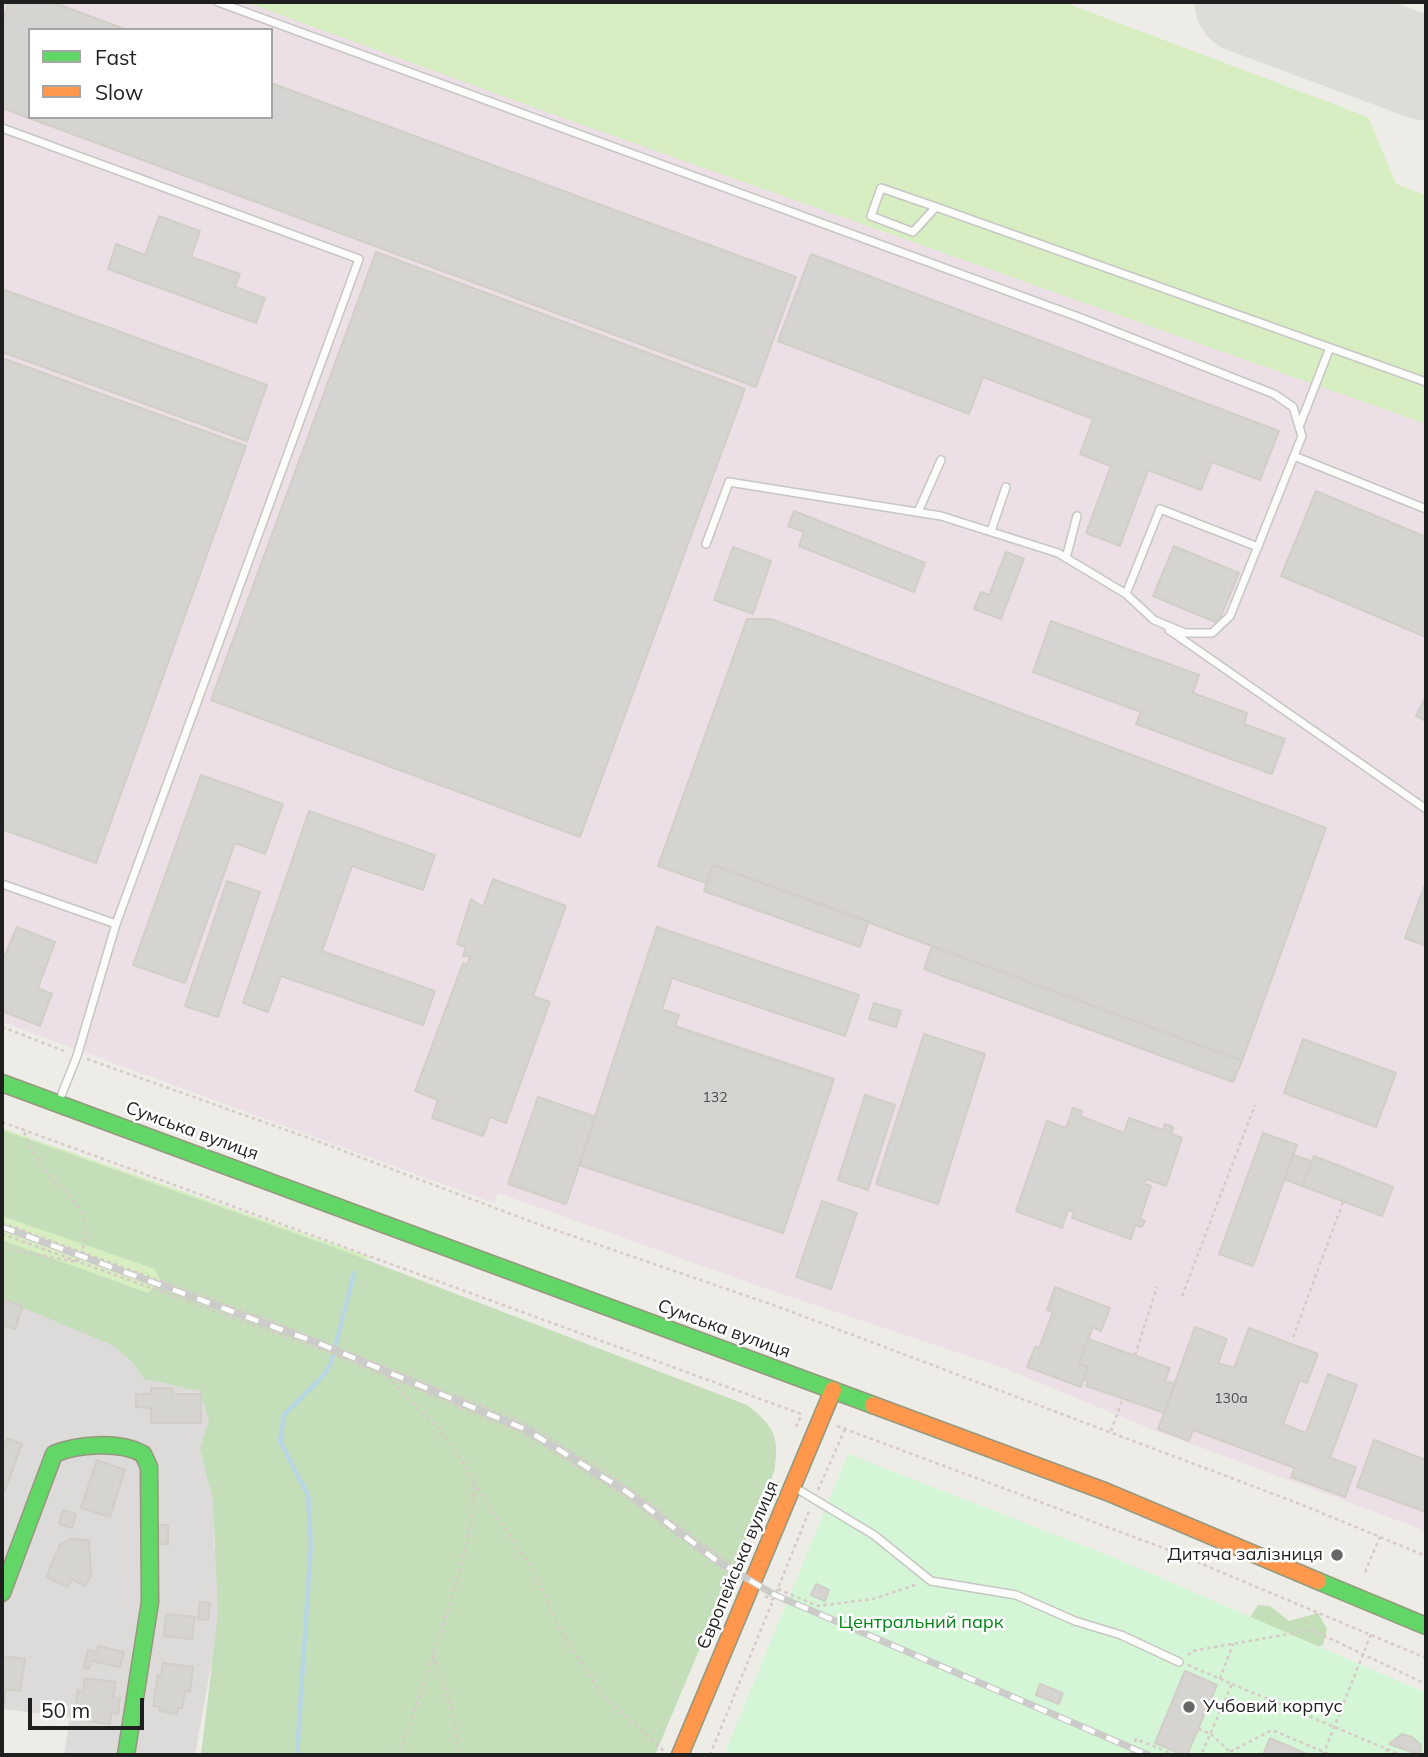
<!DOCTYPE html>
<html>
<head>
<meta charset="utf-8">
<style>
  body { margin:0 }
  #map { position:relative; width:1428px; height:1757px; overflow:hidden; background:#eeece7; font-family:Mulish,sans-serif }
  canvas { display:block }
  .frame { position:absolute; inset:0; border:4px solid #1f1f1f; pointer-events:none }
  .legend { position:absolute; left:28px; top:28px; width:245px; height:91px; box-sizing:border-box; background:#fff; border:2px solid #a5a5a5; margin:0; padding:9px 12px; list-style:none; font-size:21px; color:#1f1f1f }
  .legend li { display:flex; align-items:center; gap:14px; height:35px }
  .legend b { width:35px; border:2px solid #a5a5a5 }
  .scale { position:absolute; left:28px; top:1698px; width:116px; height:32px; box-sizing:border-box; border:4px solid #1f1f1f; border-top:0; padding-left:9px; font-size:21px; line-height:24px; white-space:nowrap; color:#1f1f1f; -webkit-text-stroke:5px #fff; paint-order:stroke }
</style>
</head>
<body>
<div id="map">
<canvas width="1428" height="1757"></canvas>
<div class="frame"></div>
<ul class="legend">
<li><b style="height:9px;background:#63d668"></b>Fast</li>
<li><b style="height:9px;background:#ff974d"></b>Slow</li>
</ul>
<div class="scale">50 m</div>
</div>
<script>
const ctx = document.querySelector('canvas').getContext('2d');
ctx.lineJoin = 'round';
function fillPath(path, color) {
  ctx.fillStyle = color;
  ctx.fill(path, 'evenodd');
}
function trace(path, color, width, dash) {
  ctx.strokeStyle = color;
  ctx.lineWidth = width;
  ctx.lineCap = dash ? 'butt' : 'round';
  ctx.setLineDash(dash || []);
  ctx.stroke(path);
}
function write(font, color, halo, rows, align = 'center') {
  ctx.font = font + ' Mulish,sans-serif';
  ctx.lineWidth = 5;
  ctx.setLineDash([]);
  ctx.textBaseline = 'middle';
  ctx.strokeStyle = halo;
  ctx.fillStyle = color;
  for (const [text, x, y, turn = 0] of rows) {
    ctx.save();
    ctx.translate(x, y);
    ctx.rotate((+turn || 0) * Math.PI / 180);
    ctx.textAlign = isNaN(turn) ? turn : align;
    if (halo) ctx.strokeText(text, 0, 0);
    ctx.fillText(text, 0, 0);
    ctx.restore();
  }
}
fillPath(new Path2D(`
  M2,1293L221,1386L214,1547L226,1552L221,1668L211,1666L195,1755H64L70,1717L2,1709Z`), '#dddbd9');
fillPath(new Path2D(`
  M2,2H278L1426,347V1531L1151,1429L1004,1368L784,1295L498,1193L494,1203L2,1022ZM30,30H271V117H30Z`), '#ece0e6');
fillPath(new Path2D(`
  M245,2H1063L1368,117L1396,184L1426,195V424L563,118Z
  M2,1128L373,1258L156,1269L160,1280L148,1294L2,1241Z`), '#d7eec3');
fillPath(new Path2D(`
  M2,1130L328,1245L747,1405C775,1426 780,1439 774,1472L655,1755H201L218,1614L213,1501L200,1449L209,1421L200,1390C180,1390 165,1380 145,1380L132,1362L112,1345L2,1299V1240L148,1293L160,1280L155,1269L2,1216Z
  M1258,1605L1270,1606L1289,1621L1318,1613L1327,1629L1323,1645L1302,1652L1245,1625Z`), '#c5deba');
fillPath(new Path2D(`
  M848,1454L1115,1558L1426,1693V1755H724Z`), '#d4f6d6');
trace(new Path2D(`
  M297,1755L311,1544L308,1495L280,1441L284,1415L324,1375L331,1363L354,1273`), '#b8d7e4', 4.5);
trace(new Path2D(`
  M1246,2L1426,69`), '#dcdcd8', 103);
const building = new Path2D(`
  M9,2H52L127,30H30V117H271V83L796,277L756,387L2,108V21Z
  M159,216L200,231L191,257L240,274L235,287L265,298L256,323L108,269L116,244L145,255Z
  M376,252L745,389L580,837L211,700Z
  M811,254L1279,431L1260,480L1212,462L1201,490L1148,470L1120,546L1086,533L1111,466L1080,454L1093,419L983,377L969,414L778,341Z
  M2,289L267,385L247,441L2,352Z
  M2,358L246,446L96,863L2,829Z
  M1316,491L1426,537V637L1281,576Z
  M794,511L925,563L914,592L799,546L804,532L788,526Z
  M1174,546L1239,573L1218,623L1153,596Z
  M733,547L771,561L753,614L714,600Z
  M1006,552L1024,559L1001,619L974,609L981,592L989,595Z
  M747,619H771L1326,828L1242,1061L713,865L706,883L658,866Z
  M1051,621L1199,675L1193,693L1247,713L1244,724L1285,739L1272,774L1136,724L1141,712L1033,672Z
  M1426,696V721L1416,716Z
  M201,775L283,804L265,854L235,843L185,983L133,965Z
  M309,811L435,855L423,890L352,866L322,951L435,991L423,1025L281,976L268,1012L243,1003Z
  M713,865L869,921L860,947L704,891Z
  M493,879L566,906L533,996L550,1002L506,1123L490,1117L483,1136L432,1118L438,1100L415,1091L463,963L467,966L470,956H463L466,947L457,944L471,899L483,907Z
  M227,881L260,892L218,1017L185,1006Z
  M1426,882V946L1405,938Z
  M17,927L55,942L38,988L52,994L40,1026L2,1011V962Z
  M657,927L859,995L845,1036L672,978L662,1009L679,1015L675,1026L834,1079L783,1233L579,1165Z
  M932,946L1242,1061L1233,1082L924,969Z
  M874,1003L901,1011L896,1027L869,1019Z
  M924,1034L985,1054L938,1204L876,1184Z
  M1303,1039L1396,1073L1376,1127L1284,1093Z
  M865,1095L895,1105L868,1190L838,1180Z
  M538,1097L596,1117L566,1204L508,1184Z
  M1073,1108L1082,1111L1080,1116L1124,1133L1129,1118L1163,1130L1165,1124L1173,1127L1171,1134L1182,1138L1166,1186L1146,1179L1144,1184L1151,1186L1140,1219L1145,1221L1142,1227L1135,1225L1131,1239L1072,1218L1074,1212L1068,1210L1062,1228L1016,1211L1047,1121L1066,1128Z
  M1263,1133L1297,1145L1253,1266L1219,1254Z
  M1293,1155L1311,1161L1302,1186L1284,1179Z
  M1314,1156L1393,1187L1382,1216L1302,1186Z
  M822,1201L857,1213L831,1289L796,1277Z
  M1055,1287L1110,1308L1101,1331L1093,1327L1088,1339L1079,1364L1088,1367L1081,1387L1027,1367L1035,1347L1039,1348L1053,1312L1047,1310Z
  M2,1299L23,1306L15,1329L2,1325Z
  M1195,1327L1227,1339L1218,1363L1234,1368L1249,1328L1318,1354L1307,1383L1300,1380L1283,1424L1306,1433L1328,1374L1357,1385L1330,1458L1356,1467L1345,1497L1291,1477L1295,1468L1193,1430L1189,1441L1158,1429Z
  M1088,1339L1170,1368L1165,1381L1175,1384L1165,1413L1086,1386L1088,1381L1084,1379L1088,1367L1079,1364Z
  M151,1388H172V1394H201V1423H151V1408L136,1407V1394H151Z
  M7,1438L22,1444L5,1490L2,1489V1451Z
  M1374,1440L1426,1460V1512L1357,1487Z
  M97,1460L125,1470L110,1517L81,1508Z
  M63,1510L76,1514L72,1528L59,1524Z
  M152,1525H168V1544H151Z
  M71,1539L89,1540L91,1576L85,1586L72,1579L68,1587L46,1577L60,1545Z
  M816,1584L829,1590L825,1601L811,1595Z
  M200,1602L210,1603L208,1620L198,1619Z
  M166,1614L195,1617L192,1639L164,1636Z
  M98,1646L124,1652L120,1667L91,1661L89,1669L84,1668L88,1650L97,1652Z
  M2,1656L25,1659L20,1691L6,1689L3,1707Z
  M163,1663L193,1667L190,1692L185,1691L182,1708H178L177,1714L159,1711L160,1707L153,1706L158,1675H161Z
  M1185,1671L1217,1685L1187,1755H1183L1155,1743Z
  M85,1678L116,1682L113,1697L120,1698L118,1714L111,1713L110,1724L79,1720L81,1708L75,1707L78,1690L83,1691Z
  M1040,1684L1063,1693L1059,1704L1036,1695Z
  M1402,1734L1412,1737L1421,1745L1420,1755L1389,1744Z
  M1270,1738L1309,1755H1263Z`);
fillPath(building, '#d6d4d0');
trace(building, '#d1cec8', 2);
const lane = new Path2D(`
  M218,2L1081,318L1274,394L1293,407L1302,436L1230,616L1212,633H1185L1154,620L1126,594L1058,553L941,516L729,482L706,544
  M2,128L359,259L116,924
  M936,207L913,232L871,216L881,188L936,207L1426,382
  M1299,427L1329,350
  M1294,456L1426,509
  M918,512L941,460
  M991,531L1006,487
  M1066,558L1077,516
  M1126,594L1160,509L1258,547
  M1169,630L1426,809
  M2,884L116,924L77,1056L59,1101
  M794,1487L874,1535L931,1581L1016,1595L1075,1621L1121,1635L1179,1662`);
const fast = new Path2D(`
  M2,1083L873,1405
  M1318,1581L1426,1626
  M2,1593L54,1454C77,1444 120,1441 143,1454L149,1467L150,1602L126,1755`);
const slow = new Path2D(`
  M873,1405L1107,1492L1318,1581
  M680,1755L833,1390`);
trace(lane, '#c6c6c3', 10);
trace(fast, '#95987e', 19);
trace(slow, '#95987e', 19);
trace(new Path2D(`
  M2,1027L67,1052
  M87,1059L317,1141L535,1223L776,1306L1300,1504L1426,1556
  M2,1122L804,1415
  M2,1223L268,1320L527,1424L615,1478L722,1558L739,1567
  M2,1234L325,1351L523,1433L623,1495L735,1578
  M2,1248L77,1262C101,1213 74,1205 45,1171C35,1159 29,1142 22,1128
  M1182,1296L1255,1105
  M1293,1337L1343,1202
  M1135,1355L1157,1287
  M388,1377C416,1408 456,1440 472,1480C486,1516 415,1711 398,1755
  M837,1426L1166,1549L1426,1658
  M796,1427L802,1414
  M1111,1431L1123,1398
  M473,1482L532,1569L560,1629L601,1694L664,1751
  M818,1490L845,1429
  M1365,1572L1380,1537
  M778,1589L818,1606L873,1599L918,1584
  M765,1596L773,1600
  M433,1654L453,1712L459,1755
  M1188,1655L1192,1651L1312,1630L1426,1684
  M1188,1665L1232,1684L1201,1755
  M1220,1679L1233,1644
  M1232,1684L1401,1755
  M1198,1729L1211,1734L1233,1755
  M1386,1749L1390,1755
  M710,1755L810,1509
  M1130,1755L1136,1739L1175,1755
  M1224,1755L1272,1730L1331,1755
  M1323,1755L1371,1634`), '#d7cac6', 2.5, [3.5, 3.5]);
trace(lane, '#fcfcfb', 7);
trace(fast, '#63d668', 16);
trace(slow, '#ff974d', 16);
const rail = new Path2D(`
  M2,1227L318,1343L527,1430L627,1492L717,1561L775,1595L1148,1755`);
trace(rail, '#cbcbca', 7);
trace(rail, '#fff', 4.5, [13]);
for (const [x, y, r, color] of [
  [1337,1555,7,"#676765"],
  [1189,1707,7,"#676765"]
]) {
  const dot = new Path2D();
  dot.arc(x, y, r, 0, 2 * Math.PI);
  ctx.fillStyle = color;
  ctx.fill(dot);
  trace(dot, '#fff', 2.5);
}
write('14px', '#4d4c4b', null, [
  ["132",715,1098],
  ["130а",1231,1399]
]);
write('18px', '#1f1f1f', '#fff', [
  ["Сумська вулиця",192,1131,20],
  ["Сумська вулиця",724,1329,20],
  ["Європейська вулиця",738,1565,-67]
]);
write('18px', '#1f1f1f', '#fff', [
  ["Дитяча залізниця",1323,1555],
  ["Учбовий корпус",1203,1707,"left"]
], 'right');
write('18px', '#028717', '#fff', [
  ["Центральний парк",921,1623]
]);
</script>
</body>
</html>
